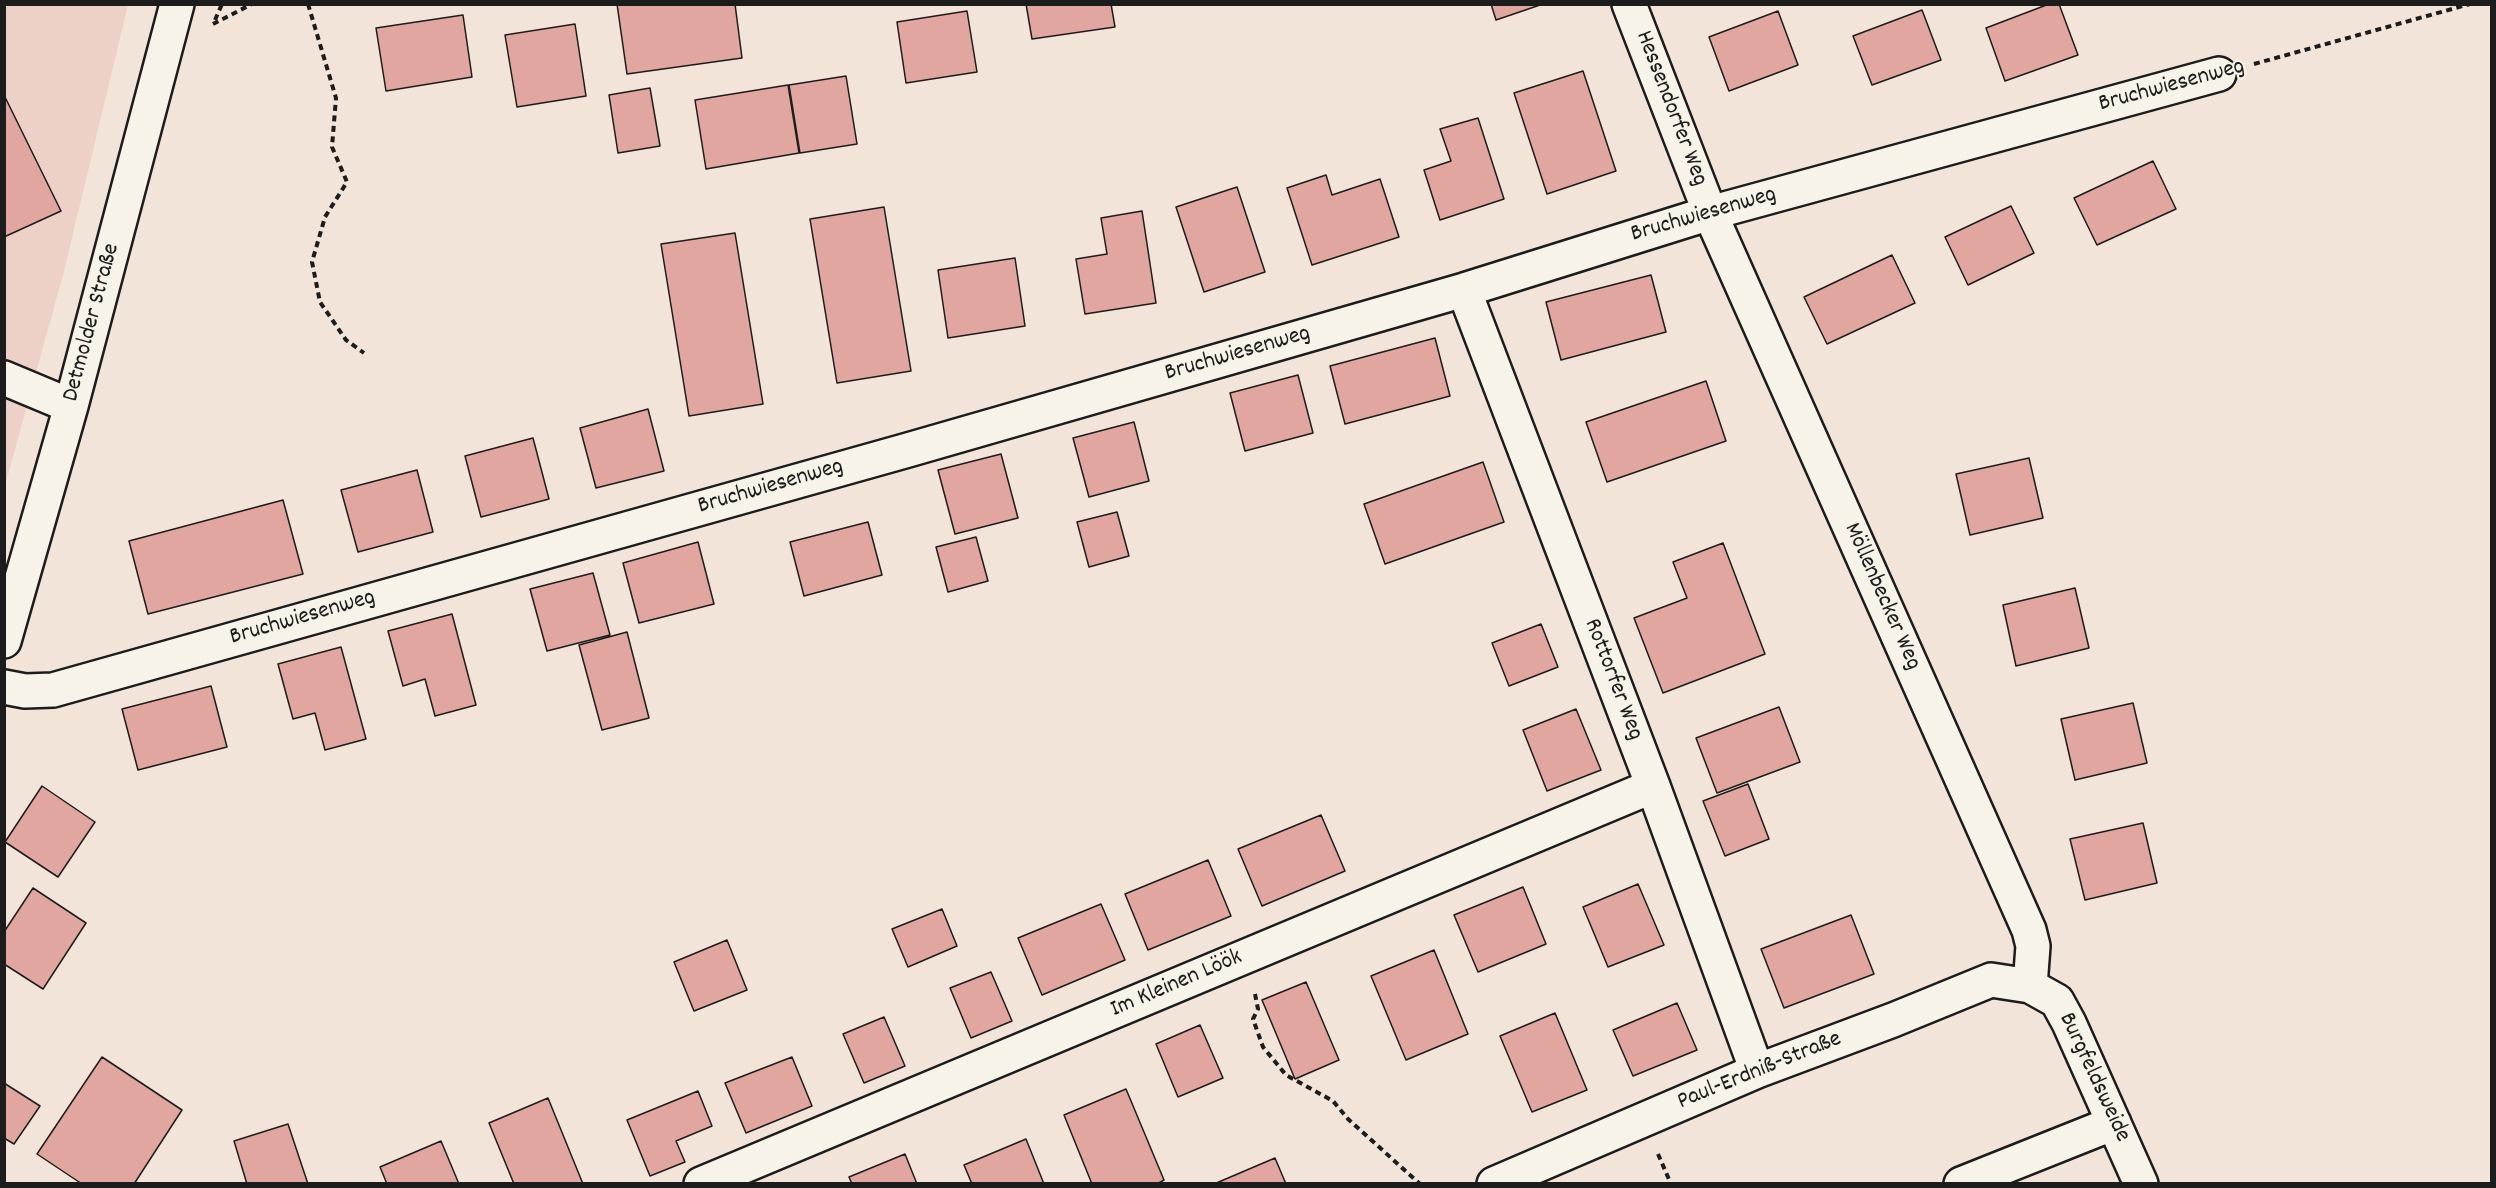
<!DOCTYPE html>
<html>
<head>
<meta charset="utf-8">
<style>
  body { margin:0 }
  #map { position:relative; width:2496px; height:1188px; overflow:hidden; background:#f2e4d9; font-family:Dekko,sans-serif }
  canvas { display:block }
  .frame { position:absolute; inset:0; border:6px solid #1c1c1c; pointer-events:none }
</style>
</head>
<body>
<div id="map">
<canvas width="2496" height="1188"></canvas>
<div class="frame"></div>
</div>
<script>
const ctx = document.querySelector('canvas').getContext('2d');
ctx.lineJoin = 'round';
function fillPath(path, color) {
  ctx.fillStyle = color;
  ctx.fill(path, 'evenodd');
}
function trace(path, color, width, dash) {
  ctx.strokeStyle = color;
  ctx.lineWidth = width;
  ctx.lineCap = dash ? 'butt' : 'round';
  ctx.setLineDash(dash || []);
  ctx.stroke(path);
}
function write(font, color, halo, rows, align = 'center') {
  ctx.font = font + ' Dekko,sans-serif';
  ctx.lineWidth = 4.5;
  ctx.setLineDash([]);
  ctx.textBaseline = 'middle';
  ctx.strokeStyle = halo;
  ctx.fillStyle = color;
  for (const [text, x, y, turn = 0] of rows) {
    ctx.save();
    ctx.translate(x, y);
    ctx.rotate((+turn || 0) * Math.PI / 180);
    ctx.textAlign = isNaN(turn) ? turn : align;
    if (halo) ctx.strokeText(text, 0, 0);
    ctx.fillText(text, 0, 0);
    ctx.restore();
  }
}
fillPath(new Path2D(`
  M5,5H128L64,271L5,486Z`), '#edd1c8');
const building = new Path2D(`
  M617,4H735L742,58L627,74Z
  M1026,4H1111L1115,27L1032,39Z
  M1491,4H1543L1496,20Z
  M2049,4H2059L2078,55L2005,81L1986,28Z
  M1922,10L1941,60L1872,85L1853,36Z
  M967,11L977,72L906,83L897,22Z
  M1778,11L1798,65L1729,91L1709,37Z
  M463,15L472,77L386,91L376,28Z
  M575,24L586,96L517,107L505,35Z
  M1583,71L1616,171L1547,194L1514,93Z
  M846,76L857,144L800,153L789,85Z
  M788,85L799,153L706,169L695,100Z
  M650,88L660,146L618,153L609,95Z
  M4,95L61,211L4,237Z
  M1478,118L1504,199L1440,220L1424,170L1451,161L1440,129Z
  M2153,161L2176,209L2097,245L2074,198Z
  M1326,175L1332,195L1380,179L1399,237L1312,265L1287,188Z
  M1237,187L1265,272L1204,292L1176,207Z
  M2011,206L2034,253L1968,285L1945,237Z
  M884,207L911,371L837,383L810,219Z
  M1142,211L1156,303L1085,314L1076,259L1107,254L1101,218Z
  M735,233L763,404L689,416L661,244Z
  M1892,255L1915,303L1827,344L1804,297Z
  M1015,258L1025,326L948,338L938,270Z
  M1651,275L1666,332L1561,360L1546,302Z
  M1435,338L1450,396L1345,424L1330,366Z
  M1298,375L1313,433L1245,451L1230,393Z
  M1706,381L1726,441L1607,482L1586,422Z
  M648,409L664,471L596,488L580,428Z
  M1134,422L1149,481L1089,497L1073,438Z
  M533,438L549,499L481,517L465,456Z
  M1001,454L1018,518L955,534L938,470Z
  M2029,458L2043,518L1970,535L1956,474Z
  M1483,462L1504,522L1385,564L1364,504Z
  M417,470L433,532L358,552L341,490Z
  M283,500L303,574L148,614L129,541Z
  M1117,512L1129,556L1089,567L1077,522Z
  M868,522L882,575L804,596L790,542Z
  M976,537L988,581L948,592L936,547Z
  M698,542L714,604L639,623L623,563Z
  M1723,543L1765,654L1663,693L1634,618L1687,598L1673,562Z
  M593,573L610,635L547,651L530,589Z
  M2075,588L2089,648L2016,666L2003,605Z
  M452,614L476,705L435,716L425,679L403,686L388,631Z
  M1541,624L1558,667L1509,686L1492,643Z
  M627,632L649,718L602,730L579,645Z
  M341,647L366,739L325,750L315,713L293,719L278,664Z
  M211,686L227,747L138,770L122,709Z
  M2133,703L2147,763L2075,780L2061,719Z
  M1779,707L1800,762L1717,793L1696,738Z
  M1576,709L1601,770L1547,791L1523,730Z
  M1748,784L1769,839L1725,856L1703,801Z
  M42,786L95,822L58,877L5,842Z
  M1321,815L1345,871L1262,906L1238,849Z
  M2143,823L2157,883L2085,900L2070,839Z
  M1208,860L1231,916L1148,950L1125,894Z
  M1638,884L1664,945L1608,967L1583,907Z
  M1523,887L1546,944L1478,972L1454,915Z
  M33,888L86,923L43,989L4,964V932Z
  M1101,904L1125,960L1042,995L1018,938Z
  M942,909L957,946L908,967L892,929Z
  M1851,915L1874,974L1784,1008L1761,949Z
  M727,940L747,990L694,1011L674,962Z
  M1434,950L1468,1034L1406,1060L1371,976Z
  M991,972L1012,1021L971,1038L950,988Z
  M1306,982L1339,1060L1295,1079L1262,1000Z
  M1677,1003L1697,1050L1633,1076L1613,1030Z
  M1555,1013L1587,1090L1532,1112L1500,1036Z
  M884,1017L905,1066L864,1083L843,1034Z
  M1200,1025L1223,1078L1178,1097L1156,1044Z
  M102,1057L182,1110L134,1184H82L37,1154Z
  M792,1057L812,1106L746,1133L725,1083Z
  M4,1083L40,1106L14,1144L4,1138Z
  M1126,1089L1164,1180L1157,1184H1092L1064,1115Z
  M698,1091L712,1126L676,1141L685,1162L650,1176L627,1120Z
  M548,1098L583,1184H514L489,1123Z
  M288,1124L308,1184H247L234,1141Z
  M1026,1139L1044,1184H972L964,1165Z
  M441,1141L459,1184H387L380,1167Z
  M905,1154L917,1184H852L849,1177Z
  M1275,1158L1286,1184H1214Z`);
fillPath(building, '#e0a69f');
trace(building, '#1c1c1c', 1.5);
const minor = new Path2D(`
  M1629,4L1710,213L2029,930L2033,946L2030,986
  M1464,290L1653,786L1757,1071
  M4,378L71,406
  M4,641L71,406L177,4
  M4,687L25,691L53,690L908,450L1464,290L1710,213L2219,74
  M701,1184L1653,786
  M1494,1184L1757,1071L1893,1020L1991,980L2030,986L2057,1001L2069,1023L2141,1184
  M1961,1184L2114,1123`);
trace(minor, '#1c1c1c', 38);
trace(new Path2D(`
  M308,4L336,98L332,147L347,182L325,217L312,262L320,302L346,340L364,353
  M215,20L222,4
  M213,24L252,4
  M2254,64L2470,4
  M1255,994L1258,1009L1253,1019L1263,1047L1286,1075L1333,1101L1348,1119L1420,1184
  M1658,1154L1671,1184`), '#1c1c1c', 4, [6, 4.5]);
trace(minor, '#f7f3e8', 33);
write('24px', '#1c1c1c', '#f7f3e8', [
  ["Bruchwiesenweg",2172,87,-15],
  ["Hessendorfer Weg",1670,109,69],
  ["Bruchwiesenweg",1704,216,-16],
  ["Detmolder Straße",93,323,-75],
  ["Bruchwiesenweg",1238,355,-16],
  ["Bruchwiesenweg",771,488,-16],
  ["Möllenbecker Weg",1881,597,66],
  ["Bruchwiesenweg",303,619,-16],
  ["Rottorfer Weg",1612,680,69],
  ["Im Kleinen Löök",1177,985,-23],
  ["Paul-Erdniß-Straße",1760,1072,-22],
  ["Burgfeldsweide",2093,1078,65]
]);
</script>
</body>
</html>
